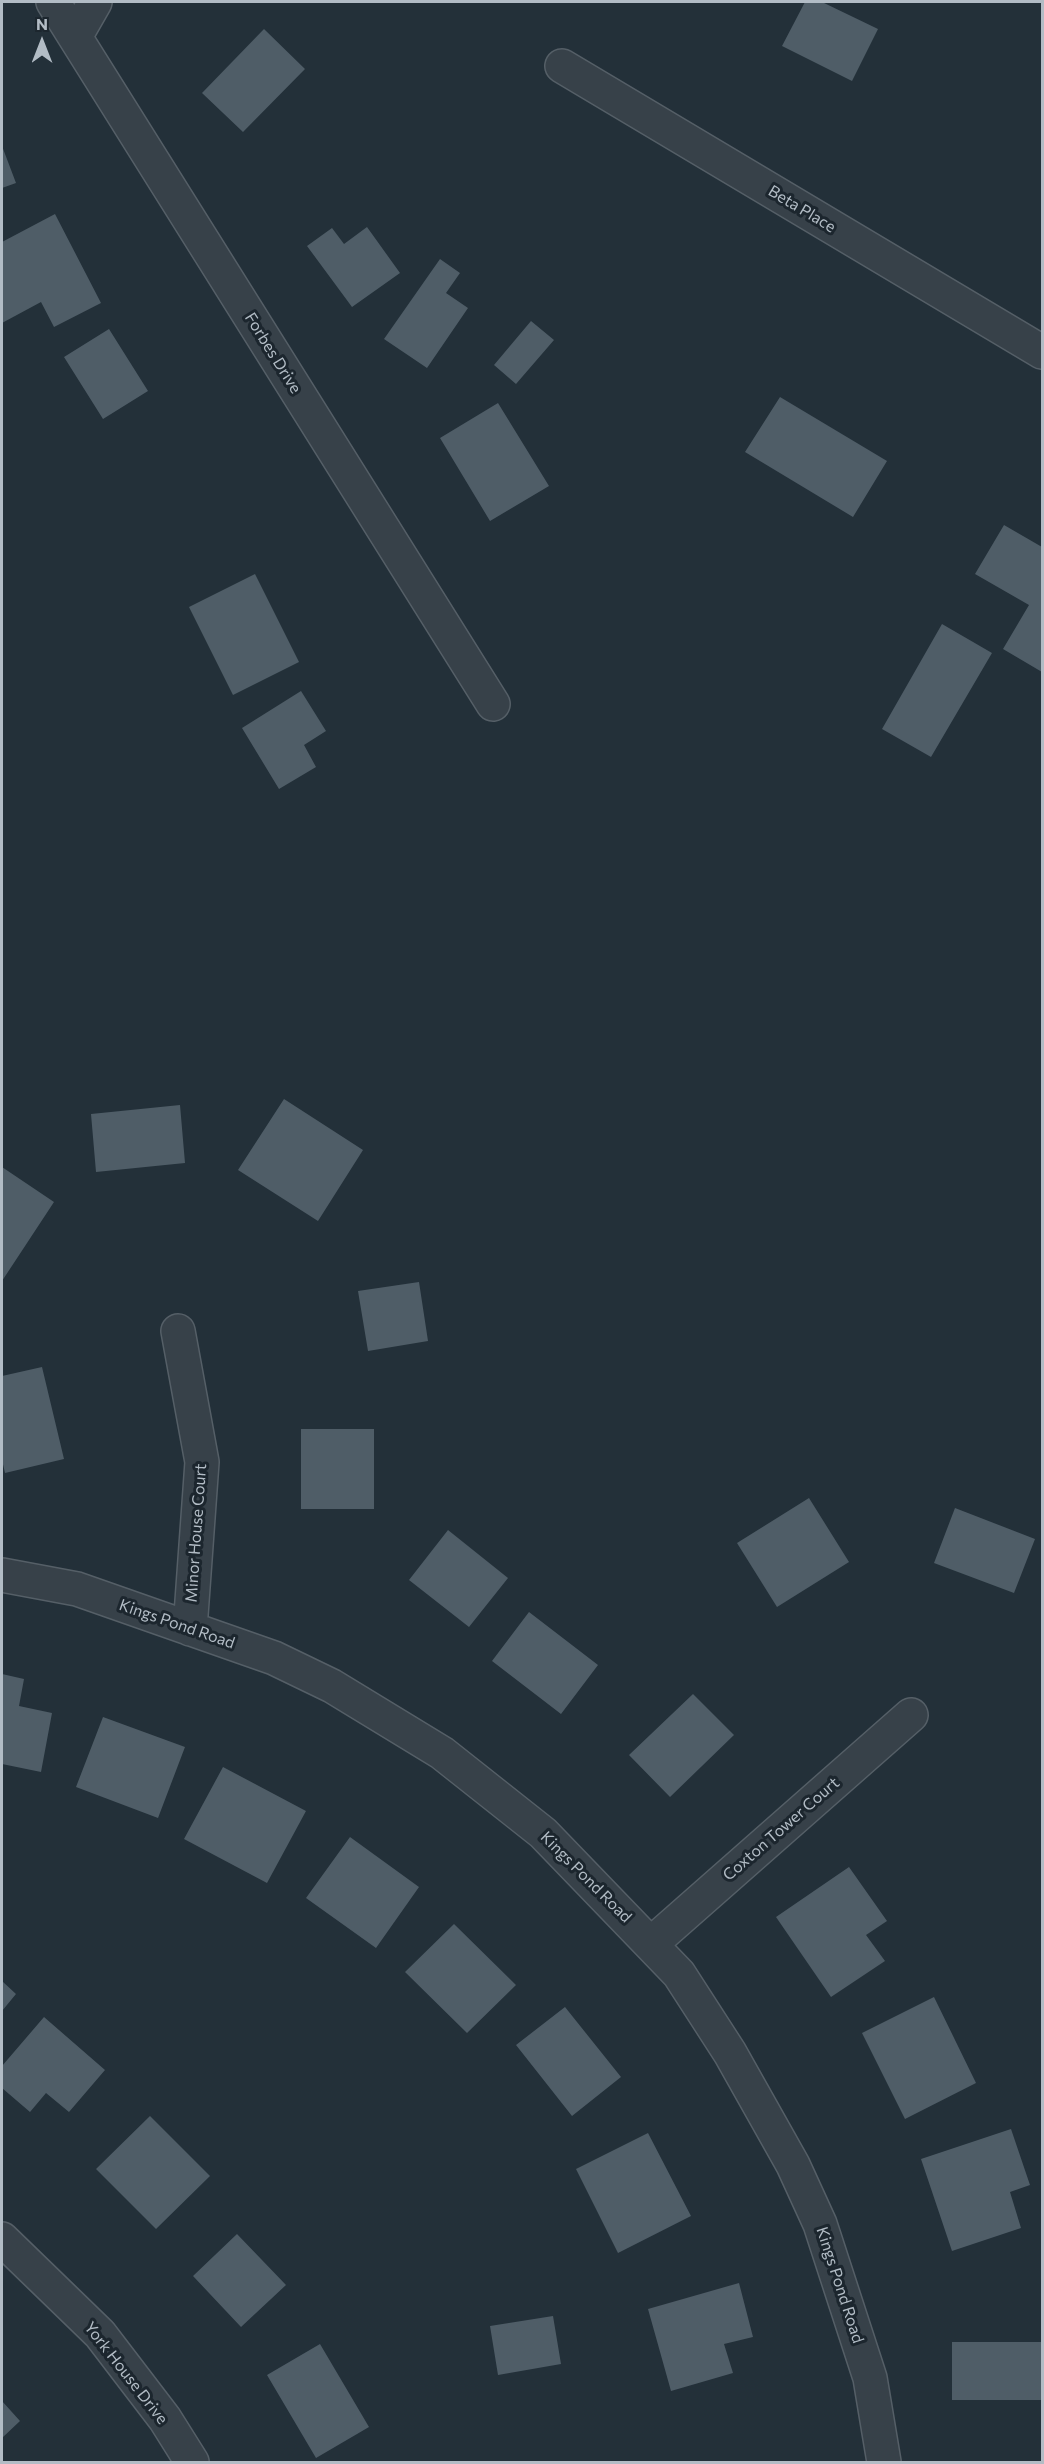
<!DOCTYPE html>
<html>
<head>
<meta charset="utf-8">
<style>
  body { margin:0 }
  #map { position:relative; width:1044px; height:2464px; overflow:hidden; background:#233039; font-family:Commissioner,sans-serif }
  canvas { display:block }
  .frame { position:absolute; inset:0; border:3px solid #b2bcc5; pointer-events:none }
  .north { position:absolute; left:12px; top:12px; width:60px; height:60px; -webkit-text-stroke:4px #1c262e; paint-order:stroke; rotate:0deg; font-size:16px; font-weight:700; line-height:24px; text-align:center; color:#b2bcc5 }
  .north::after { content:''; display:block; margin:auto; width:21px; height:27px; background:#b2bcc5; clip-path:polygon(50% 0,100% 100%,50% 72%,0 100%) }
</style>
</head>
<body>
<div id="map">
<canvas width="1044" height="2464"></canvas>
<div class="frame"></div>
<div class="north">N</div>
</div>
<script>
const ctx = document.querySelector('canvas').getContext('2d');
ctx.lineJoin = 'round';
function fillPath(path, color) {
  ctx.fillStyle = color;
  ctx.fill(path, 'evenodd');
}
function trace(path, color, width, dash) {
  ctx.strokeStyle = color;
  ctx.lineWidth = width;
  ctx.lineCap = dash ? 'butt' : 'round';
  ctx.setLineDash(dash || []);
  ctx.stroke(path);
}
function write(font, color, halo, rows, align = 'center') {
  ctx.font = font + ' Commissioner,sans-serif';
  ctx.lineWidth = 6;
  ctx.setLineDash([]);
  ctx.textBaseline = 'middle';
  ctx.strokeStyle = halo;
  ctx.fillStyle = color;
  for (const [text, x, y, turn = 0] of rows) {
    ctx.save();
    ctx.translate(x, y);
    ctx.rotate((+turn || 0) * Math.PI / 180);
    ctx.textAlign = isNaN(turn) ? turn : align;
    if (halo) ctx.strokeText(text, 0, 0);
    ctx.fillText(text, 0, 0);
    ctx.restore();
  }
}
fillPath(new Path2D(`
  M805,2H822L878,29L852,81L782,46Z
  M264,29L305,69L243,132L202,93Z
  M2,146L16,183L2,188Z
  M55,214L101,303L54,327L41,302L2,323V242Z
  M367,227L400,273L352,307L307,246L332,228L344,244Z
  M440,259L460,273L446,293L468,308L427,368L384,339Z
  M531,321L554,340L516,384L494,365Z
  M109,329L148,391L103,419L64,357Z
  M780,397L887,461L853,517L745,452Z
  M498,403L549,486L490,521L440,438Z
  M1004,525L1042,547V672L1003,649L1029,605L975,574Z
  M255,574L299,662L233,695L189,607Z
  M942,624L992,653L931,757L882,729Z
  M301,691L326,731L304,745L316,767L279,789L242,728Z
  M284,1099L363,1150L318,1221L238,1170Z
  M180,1105L185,1163L96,1172L91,1114Z
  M2,1167L54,1202L2,1281Z
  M419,1282L428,1341L368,1351L358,1291Z
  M42,1367L64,1459L5,1473L2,1460V1376Z
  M301,1429H374V1509H301Z
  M809,1498L849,1562L777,1607L737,1543Z
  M955,1508L1035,1539L1014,1593L934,1563Z
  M448,1530L508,1578L469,1627L409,1580Z
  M529,1612L598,1665L561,1714L492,1661Z
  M2,1674L24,1679L19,1706L52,1713L41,1772L2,1764Z
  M693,1694L734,1735L670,1797L629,1755Z
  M103,1717L185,1747L158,1818L76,1787Z
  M223,1767L306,1811L267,1883L184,1839Z
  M350,1837L419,1887L376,1948L306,1898Z
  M849,1867L887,1921L866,1935L885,1961L831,1997L776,1917Z
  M454,1924L516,1985L467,2033L405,1972Z
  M2,1981L16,1994L2,2011Z
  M934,1997L976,2083L905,2119L862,2033Z
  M565,2007L621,2077L572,2116L516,2045Z
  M44,2017L105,2070L69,2112L46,2093L30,2112L2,2088V2066Z
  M150,2116L210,2176L156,2229L96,2169Z
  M1011,2129L1030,2185L1010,2192L1021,2228L952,2251L921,2159Z
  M648,2133L691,2216L618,2253L576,2169Z
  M237,2234L286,2285L241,2327L193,2276Z
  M739,2283L753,2337L724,2344L733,2373L671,2391L648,2309Z
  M553,2316L561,2364L498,2375L490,2326Z
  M952,2342H1042V2400H952Z
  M320,2344L369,2427L316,2458L267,2375Z
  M2,2401L20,2421L2,2438Z`), '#4f5d67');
const street = new Path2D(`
  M53,2L493,704
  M75,37L95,2
  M562,66L1042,352
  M178,1331L202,1462L190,1629
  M2,1575L77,1589L274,1658L332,1686L442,1753L543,1833L679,1974L730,2053L793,2165L820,2224L870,2378L884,2462
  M651,1944L911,1715
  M2,2239L100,2334L165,2419L192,2462`);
trace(street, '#555f67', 36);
trace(street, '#374149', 33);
write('16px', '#b2bcc5', '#1c262e', [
  ["Beta Place",802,209,31],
  ["Forbes Drive",273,353,58],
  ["Minor House Court",196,1533,-86],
  ["Kings Pond Road",177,1624,19],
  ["Coxton Tower Court",781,1829,-41],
  ["Kings Pond Road",586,1877,45],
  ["Kings Pond Road",840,2285,72],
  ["York House Drive",126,2373,52]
]);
</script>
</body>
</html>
